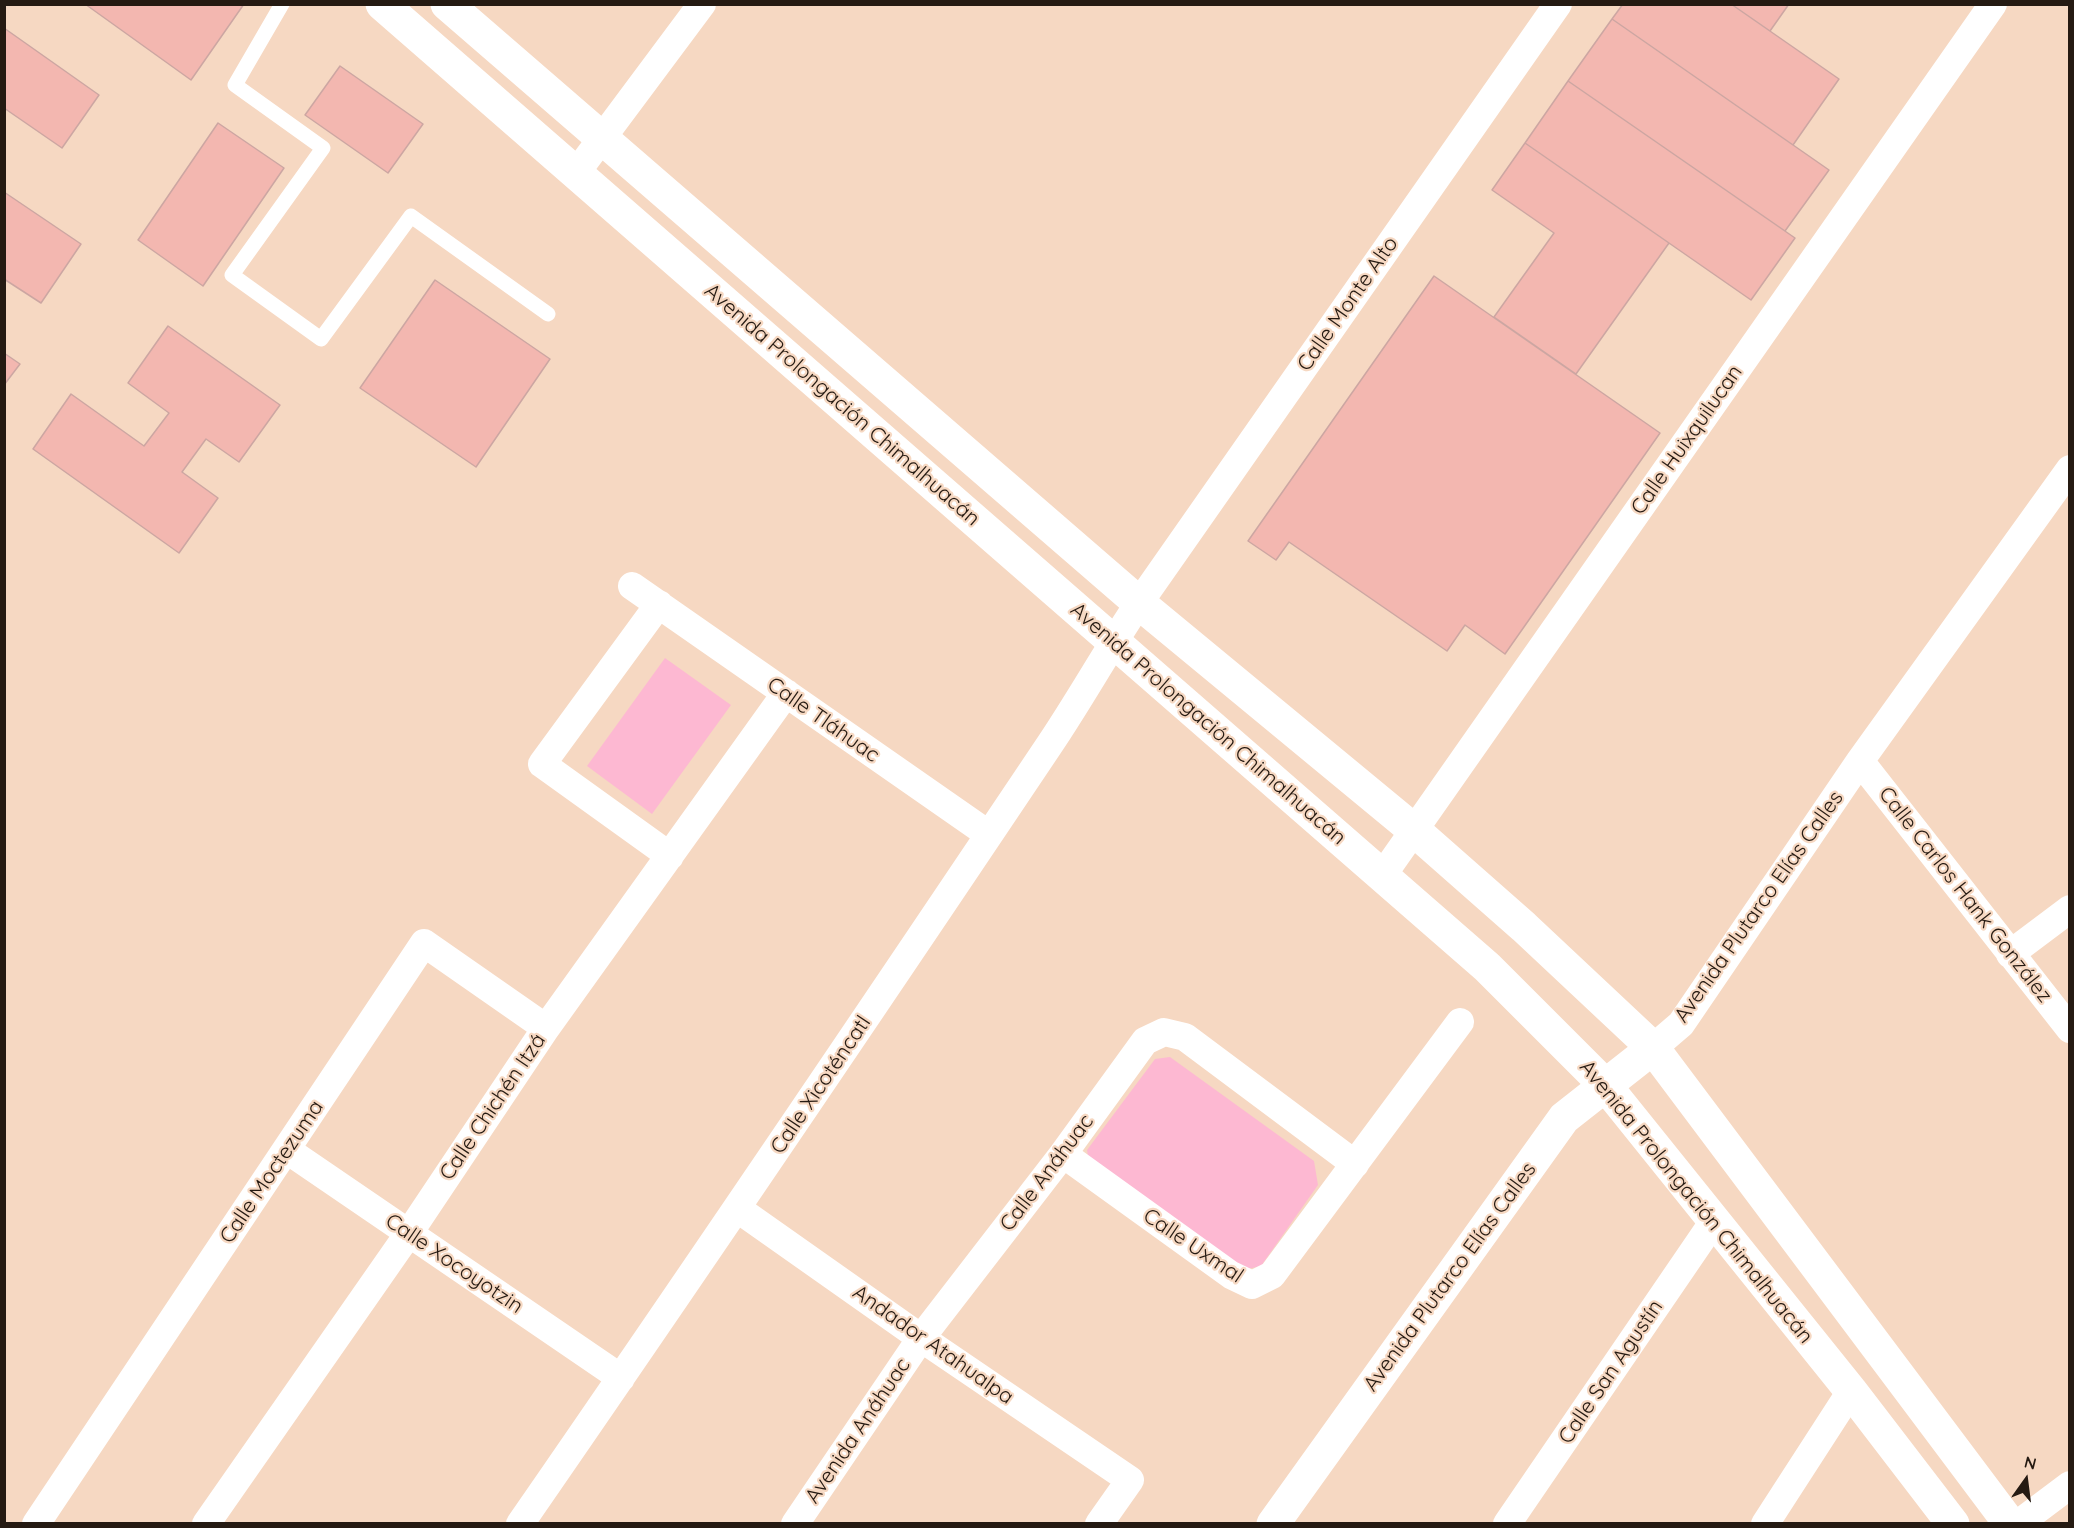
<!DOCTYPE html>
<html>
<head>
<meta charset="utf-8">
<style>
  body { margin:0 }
  #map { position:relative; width:2074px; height:1528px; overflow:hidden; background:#f6d8c2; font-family:Quicksand,sans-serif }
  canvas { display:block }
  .frame { position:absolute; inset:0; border:6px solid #251a12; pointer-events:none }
  .north { position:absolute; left:1996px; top:1450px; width:60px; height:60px; -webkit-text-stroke:4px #f6d8c2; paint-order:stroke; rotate:14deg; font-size:16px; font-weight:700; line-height:24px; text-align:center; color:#251a12 }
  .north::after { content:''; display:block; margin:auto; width:21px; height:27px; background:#251a12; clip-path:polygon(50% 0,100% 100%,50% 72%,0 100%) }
</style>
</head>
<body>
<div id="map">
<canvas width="2074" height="1528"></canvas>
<div class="frame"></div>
<div class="north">N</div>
</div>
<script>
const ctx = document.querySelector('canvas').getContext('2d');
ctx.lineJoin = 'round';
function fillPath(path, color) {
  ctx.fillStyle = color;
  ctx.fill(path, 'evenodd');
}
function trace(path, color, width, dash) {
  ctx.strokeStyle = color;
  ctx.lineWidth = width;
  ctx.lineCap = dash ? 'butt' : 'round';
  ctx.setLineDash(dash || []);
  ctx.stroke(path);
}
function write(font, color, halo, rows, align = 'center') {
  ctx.font = font + ' Quicksand,sans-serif';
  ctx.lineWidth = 4.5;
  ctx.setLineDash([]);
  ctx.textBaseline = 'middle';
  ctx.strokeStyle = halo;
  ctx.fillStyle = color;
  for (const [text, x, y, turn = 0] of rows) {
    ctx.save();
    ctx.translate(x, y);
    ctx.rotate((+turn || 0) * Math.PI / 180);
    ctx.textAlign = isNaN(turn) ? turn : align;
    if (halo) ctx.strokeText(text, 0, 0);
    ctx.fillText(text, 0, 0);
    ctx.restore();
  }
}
fillPath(new Path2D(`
  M665,658L731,705L652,814L587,766Z
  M1170,1057L1314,1161L1318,1185L1261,1266L1234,1272L1090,1168L1087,1150L1155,1059Z`), '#fdb8d2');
const building = new Path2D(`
  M85,4H244L191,80Z
  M1623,4H1731L1839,79L1793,145L1612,19Z
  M1731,4H1789L1770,31Z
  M1612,19L1829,170L1785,231L1568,81Z
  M4,28L99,95L62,148L4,108Z
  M340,66L423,124L388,173L305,115Z
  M1568,81L1795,238L1751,300L1525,143Z
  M218,123L284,168L203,286L138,240Z
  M1525,143L1669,243L1576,374L1494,317L1554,233L1492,190Z
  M4,192L81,244L41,303L4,279Z
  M1434,276L1660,433L1505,654L1465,625L1447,651L1289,542L1276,560L1248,541Z
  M435,280L550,359L476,467L360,388Z
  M168,326L280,405L239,462L206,439L182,472L218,498L179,553L33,449L71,394L144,446L169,413L128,383Z
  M4,353L20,364L4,385Z`);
fillPath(building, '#f3b7b0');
trace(building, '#cca6a2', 1.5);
trace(new Path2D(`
  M282,4L235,85L323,148L232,275L321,339L411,216L548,314`), '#fff', 15);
trace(new Path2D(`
  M576,173L702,4
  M632,586L988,834
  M659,604L542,764L670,856
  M1860,761L2070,1029
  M1382,876L1993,4
  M2010,954L2070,909
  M1653,1048L1681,1024L1860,761L2070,469
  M287,1150L621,1378
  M1063,1154L1231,1275L1252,1285L1272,1275L1460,1022
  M738,1209L921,1338L1130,1480L1099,1524
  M36,1524L424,943L546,1028
  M206,1524L409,1233L546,1028L786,693
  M520,1524C699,1265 875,1005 1050,744C1081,698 1108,649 1139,603L1558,4
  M795,1524L921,1338L1063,1154L1145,1041L1164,1032L1185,1037L1355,1164
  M1507,1524L1714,1221
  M1765,1524L1851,1391
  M2018,1524L2070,1485`), '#fff', 28);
trace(new Path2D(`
  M382,4L1487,967L1605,1085L1851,1391L1953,1524
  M447,4L1139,603L1415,831L1524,927L1653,1048L2010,1524
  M1273,1524L1564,1118L1653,1048`), '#fff', 33);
write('21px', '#251a12', '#f6d8c2', [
  ["Calle Monte Alto",1348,304,-55],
  ["Avenida Prolongación Chimalhuacán",842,405,41],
  ["Calle Huixquilucan",1687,440,-55],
  ["Calle Tláhuac",823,720,35],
  ["Avenida Prolongación Chimalhuacán",1208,724,41],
  ["Calle Carlos Hank González",1965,895,52],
  ["Avenida Plutarco Elías Calles",1759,907,-55],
  ["Calle Xicoténcatl",821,1085,-56],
  ["Calle Chichén Itzá",493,1107,-56],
  ["Calle Moctezuma",272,1172,-56],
  ["Calle Anáhuac",1047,1173,-53],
  ["Avenida Prolongación Chimalhuacán",1696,1202,51],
  ["Calle Uxmal",1193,1246,34],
  ["Calle Xocoyotzin",454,1264,34],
  ["Avenida Plutarco Elías Calles",1450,1277,-54],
  ["Andador Atahualpa",933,1345,35],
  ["Calle San Agustín",1611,1372,-56],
  ["Avenida Anáhuac",858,1431,-56]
]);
</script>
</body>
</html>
